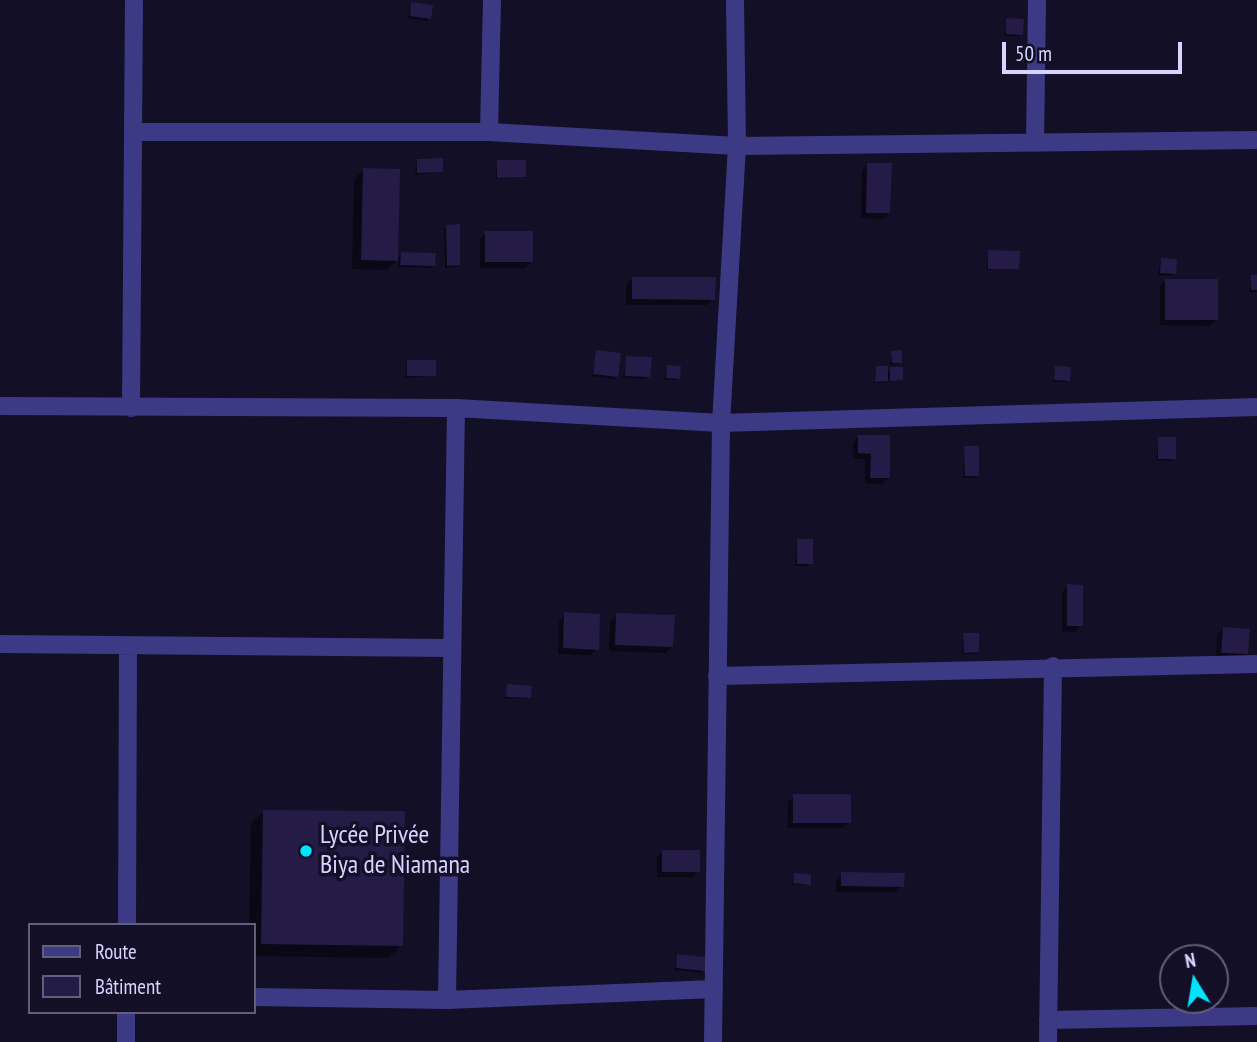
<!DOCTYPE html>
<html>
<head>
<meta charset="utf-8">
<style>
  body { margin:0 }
  #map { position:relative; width:1257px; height:1042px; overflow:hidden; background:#130f26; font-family:"PT Sans Narrow",sans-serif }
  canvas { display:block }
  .legend { position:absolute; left:28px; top:923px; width:228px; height:91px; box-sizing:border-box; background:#130f26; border:2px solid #625e7d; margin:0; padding:9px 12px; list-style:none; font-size:21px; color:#d9d4ff }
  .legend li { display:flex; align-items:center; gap:14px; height:35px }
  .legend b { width:35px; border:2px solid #625e7d }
  .north { position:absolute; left:1159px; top:944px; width:70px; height:70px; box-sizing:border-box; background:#130f26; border:2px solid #625e7d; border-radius:50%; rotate:349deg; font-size:19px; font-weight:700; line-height:28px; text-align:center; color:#d9d4ff }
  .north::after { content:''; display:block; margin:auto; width:24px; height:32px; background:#00e5ff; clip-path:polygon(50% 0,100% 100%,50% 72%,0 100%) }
  .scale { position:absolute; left:1002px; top:42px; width:180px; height:32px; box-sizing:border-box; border:4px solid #d9d4ff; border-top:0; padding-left:9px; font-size:21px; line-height:24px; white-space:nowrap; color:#d9d4ff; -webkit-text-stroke:5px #130f26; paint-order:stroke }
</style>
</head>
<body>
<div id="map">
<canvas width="1257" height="1042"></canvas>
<ul class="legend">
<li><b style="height:9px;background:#3d3a85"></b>Route</li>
<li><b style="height:19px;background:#241b47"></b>Bâtiment</li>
</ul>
<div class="north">N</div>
<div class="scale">50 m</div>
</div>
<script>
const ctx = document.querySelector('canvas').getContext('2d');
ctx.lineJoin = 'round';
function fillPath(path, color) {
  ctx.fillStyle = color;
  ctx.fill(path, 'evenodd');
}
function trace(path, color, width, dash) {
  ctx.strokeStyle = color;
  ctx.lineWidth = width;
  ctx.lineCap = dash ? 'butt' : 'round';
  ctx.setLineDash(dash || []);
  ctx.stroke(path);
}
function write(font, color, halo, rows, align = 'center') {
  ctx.font = font + ' "PT Sans Narrow",sans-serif';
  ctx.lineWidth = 7;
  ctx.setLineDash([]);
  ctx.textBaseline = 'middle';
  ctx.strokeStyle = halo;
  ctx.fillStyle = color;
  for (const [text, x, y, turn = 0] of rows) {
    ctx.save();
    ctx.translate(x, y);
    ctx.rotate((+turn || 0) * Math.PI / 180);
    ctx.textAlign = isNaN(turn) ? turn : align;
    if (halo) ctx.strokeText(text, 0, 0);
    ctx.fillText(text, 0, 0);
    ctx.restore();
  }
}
fillPath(new Path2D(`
  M412,4L429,18L427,21L408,18Z
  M1007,20L1021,34L1018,36H1004Z
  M417,161L442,172L415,175Z
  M498,162L525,177L495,179Z
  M868,165L889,213L883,219L861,218L862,171Z
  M364,170L397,259L401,254L434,265L431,268L398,267L399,258L387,270L352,269L354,179Z
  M446,226L459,265L456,267L445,268L444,229Z
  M486,233L531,262L525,268H480V239Z
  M989,252L1018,268L986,270Z
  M1161,260L1174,273L1172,276L1158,275Z
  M1252,277H1257V292H1249Z
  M632,278L713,299L707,305H626V285Z
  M1166,280L1216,320L1210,326L1160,325V286Z
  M596,352L617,376L614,379L592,376Z
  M892,353L901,362L898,364L890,365Z
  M627,358L649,376L646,379L623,378Z
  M407,361L435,375L405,378Z
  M667,367L679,378L676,380H664Z
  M876,367L887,373L891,369L901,379L889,382L888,379L884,383H874Z
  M1056,368L1068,380L1066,382H1053Z
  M859,436L888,478L882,484L865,483V459H853V443Z
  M1159,438L1174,458L1172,461L1156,460Z
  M965,448L978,476L975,478H963Z
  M797,541L811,563L808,566H795Z
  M1068,586L1081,626L1075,632H1062V592Z
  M565,614L597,649L591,655L558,654L559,620Z
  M617,615L672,646L666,653L609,651L610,621Z
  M1223,629L1247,654L1240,660L1216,659L1217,635Z
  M963,635L978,651L975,654H962Z
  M508,686L529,698L505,699Z
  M794,796L849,822L843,828H787L788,802Z
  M264,811L401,946L388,958L254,956V925H249L251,824Z
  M663,851L699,871L693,877H657V858Z
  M842,874L902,886L896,892H836V880Z
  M794,875L809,884L791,885Z
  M678,956L703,970L701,973L674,970Z`), '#0007');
fillPath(new Path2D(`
  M411,2L433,5L431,19L410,16Z
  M1006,18L1024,19L1023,35L1006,34Z
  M443,158V172L417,173V159Z
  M497,160H526V177L497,178Z
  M867,163H892L890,213H866Z
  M363,168L400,169L398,261L361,260Z
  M460,224V265L447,266L446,225Z
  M485,231H533V262H485Z
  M988,250L1020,251L1019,269H988Z
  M401,252L436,253L435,266L400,265Z
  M1161,258L1177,259L1176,274L1160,273Z
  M1251,275H1257V290H1251Z
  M632,277H716L715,300L632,299Z
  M1165,279H1218V320H1165Z
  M596,350L621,353L618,377L593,374Z
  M902,350V363H892L891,351Z
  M626,356L652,357L650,377L625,376Z
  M407,360H436V376H407Z
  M667,365L681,366L680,379L666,378Z
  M876,366H888V381L875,382Z
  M1055,366L1071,367L1070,381L1054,380Z
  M890,367H903V380L890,381Z
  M858,435H890V478H870L871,454L858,453Z
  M1158,437H1176V459H1158Z
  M964,446H979V476H965Z
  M797,539H813V564H797Z
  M1067,584L1083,585V626H1067Z
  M564,612L600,614L599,650L563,648Z
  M616,613L675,615L673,647L615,645Z
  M1223,627L1250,629L1248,654L1221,653Z
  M963,633H979V652L964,653Z
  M507,684L532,686L531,698L506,697Z
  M793,794H851V823H793Z
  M263,810L405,811L403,946L261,944Z
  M662,850H700V872H662Z
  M841,872L905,873L904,887L841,886Z
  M794,873L811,874V885L793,883Z
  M677,954L706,957L705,971L676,968Z`), '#241b47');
trace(new Path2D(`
  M133,132H489L737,146L1257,140
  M489,132L492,0
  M1035,143L1037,0
  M0,406L456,408L721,423L1257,407
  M131,408L134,0
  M0,644L451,648
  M717,676L1257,664
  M127,925L128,647
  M254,997L447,1000L714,989
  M447,1000L456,408
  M1048,1020L1257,1016
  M126,1042V1012
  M713,1042L721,423L737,146L735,0
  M1048,1042L1053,666`), '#3d3a85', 18);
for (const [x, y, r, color] of [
  [306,851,7,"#00e5ff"]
]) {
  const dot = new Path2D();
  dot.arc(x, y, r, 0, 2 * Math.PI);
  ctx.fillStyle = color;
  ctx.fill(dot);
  trace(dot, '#130f26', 2.5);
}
write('26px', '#d9d4ff', '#130f26', [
  ["Lycée Privée",320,836],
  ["Biya de Niamana",320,866]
], 'left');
</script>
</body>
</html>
